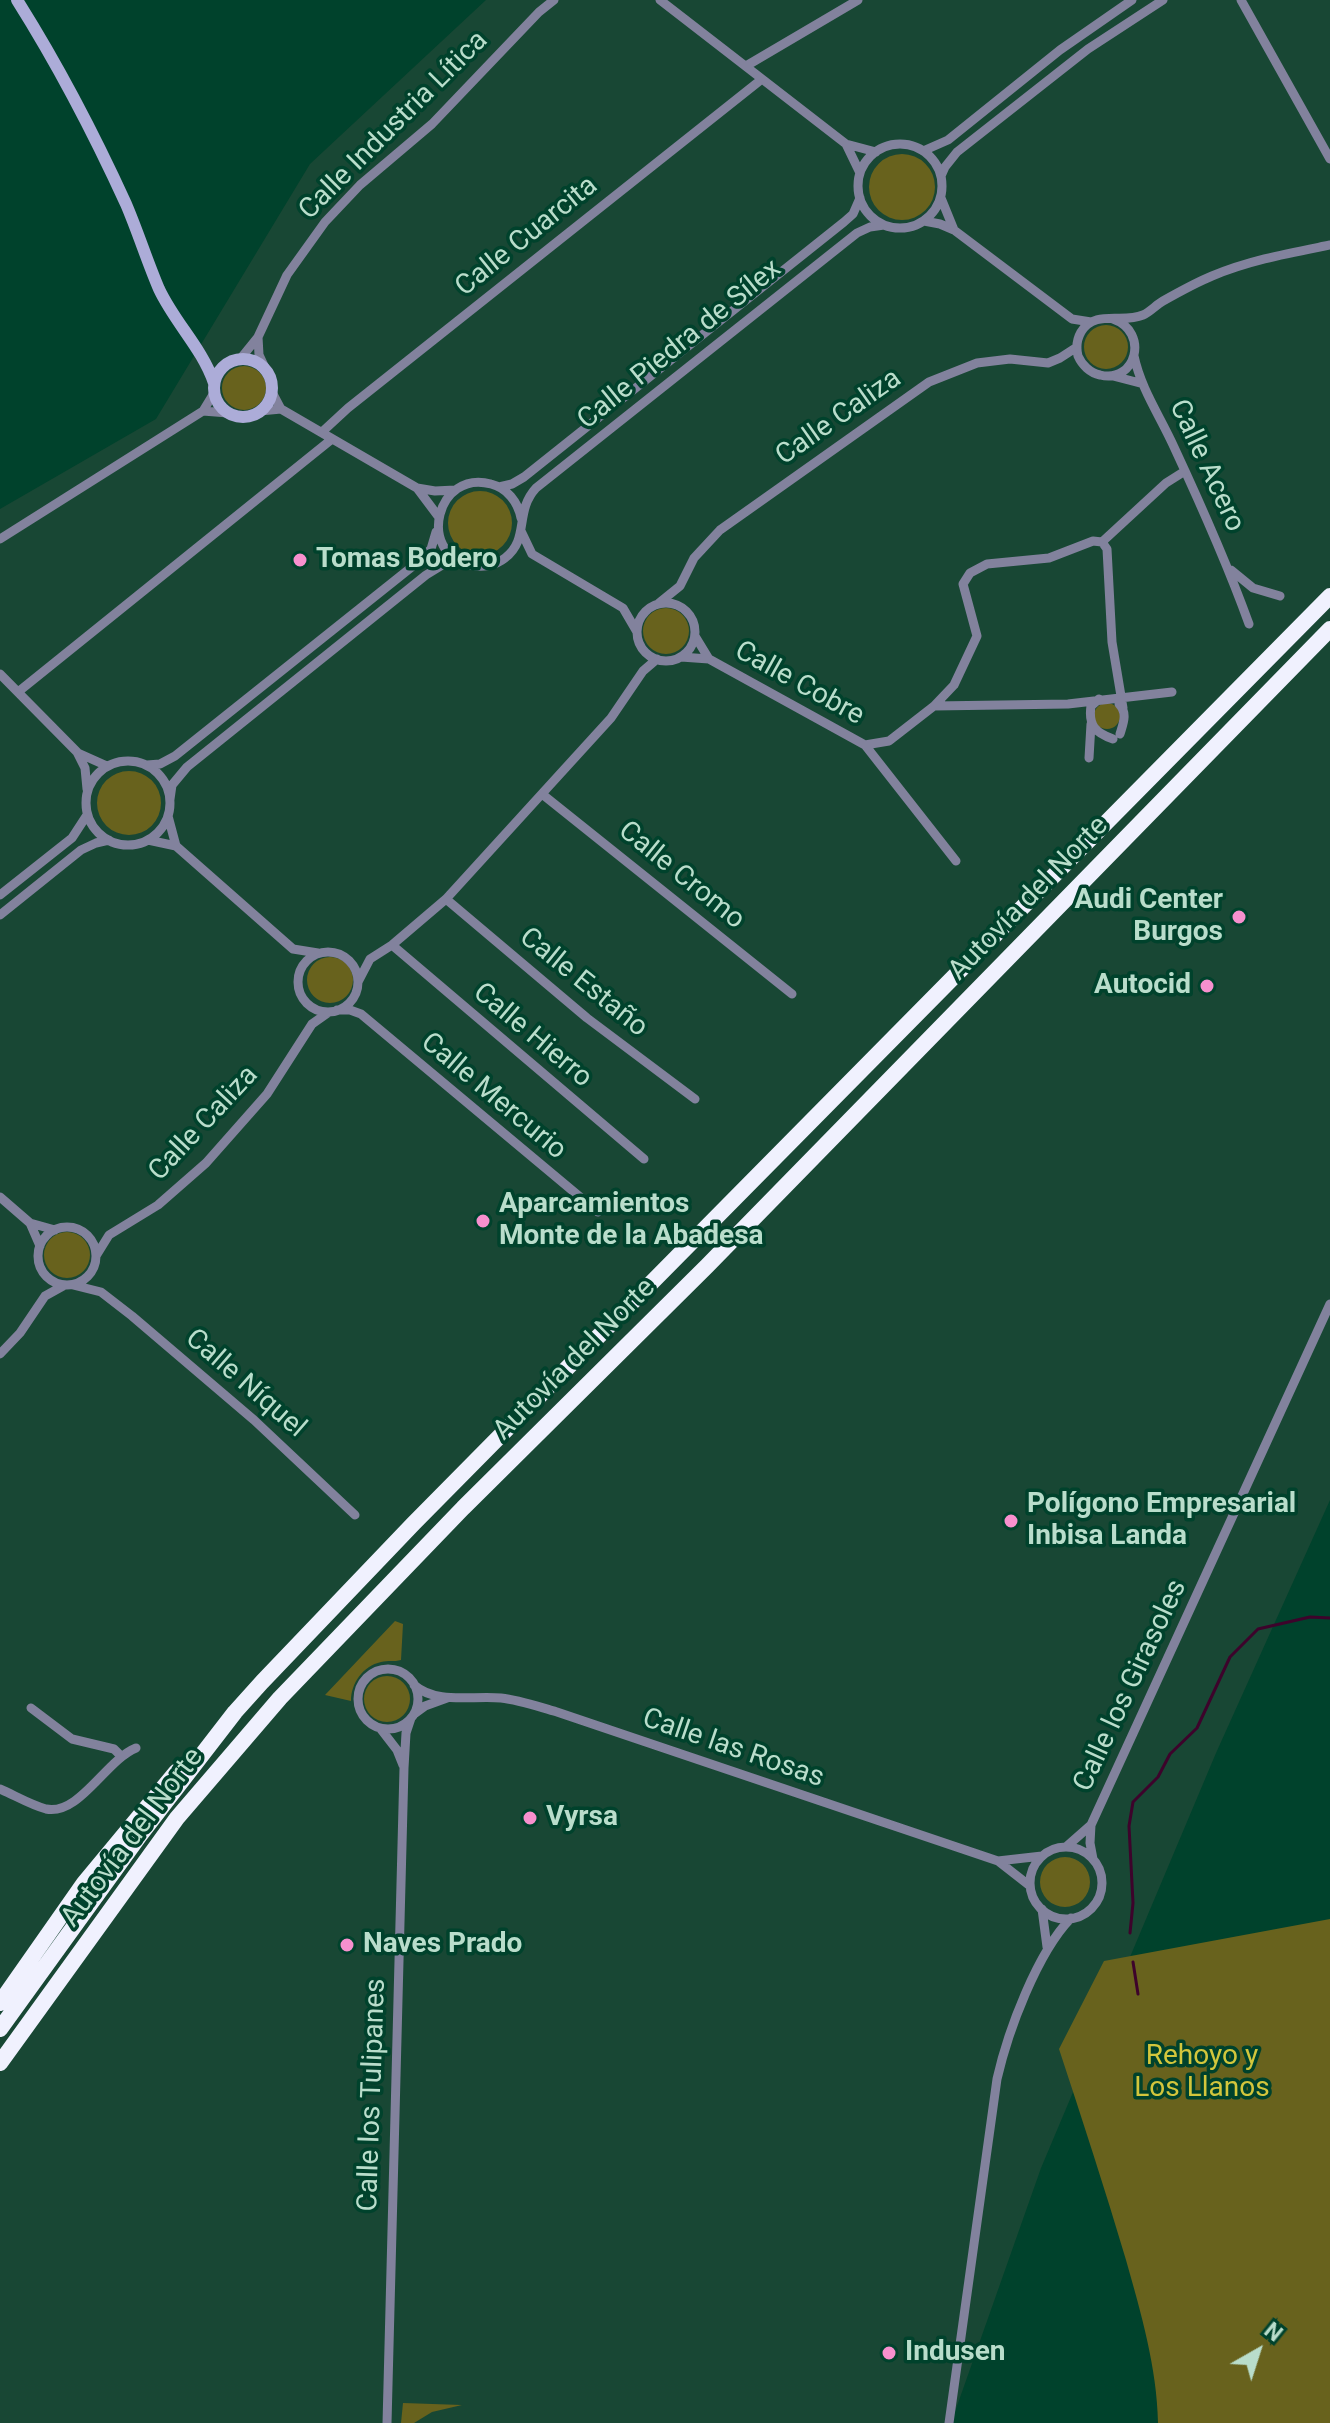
<!DOCTYPE html>
<html>
<head>
<meta charset="utf-8">
<style>
  body { margin:0 }
  #map { position:relative; width:1330px; height:2423px; overflow:hidden; background:#00422c; font-family:Roboto,sans-serif }
  canvas { display:block }
  .north { position:absolute; left:1218px; top:2311px; width:80px; height:80px; -webkit-text-stroke:6px #00422c; paint-order:stroke; rotate:39deg; font-size:22px; font-weight:700; line-height:32px; text-align:center; color:#b9ddcb }
  .north::after { content:''; display:block; margin:auto; width:28px; height:36px; background:#b9ddcb; clip-path:polygon(50% 0,100% 100%,50% 72%,0 100%) }
</style>
</head>
<body>
<div id="map">
<canvas width="1330" height="2423"></canvas>
<div class="north">N</div>
</div>
<script>
const ctx = document.querySelector('canvas').getContext('2d');
ctx.lineJoin = 'round';
function fillPath(path, color) {
  ctx.fillStyle = color;
  ctx.fill(path, 'evenodd');
}
function trace(path, color, width, dash) {
  ctx.strokeStyle = color;
  ctx.lineWidth = width;
  ctx.lineCap = dash ? 'butt' : 'round';
  ctx.setLineDash(dash || []);
  ctx.stroke(path);
}
function write(font, color, halo, rows, align = 'center') {
  ctx.font = font + ' Roboto,sans-serif';
  ctx.lineWidth = 7;
  ctx.setLineDash([]);
  ctx.textBaseline = 'middle';
  ctx.strokeStyle = halo;
  ctx.fillStyle = color;
  for (const [text, x, y, turn = 0] of rows) {
    ctx.save();
    ctx.translate(x, y);
    ctx.rotate((+turn || 0) * Math.PI / 180);
    ctx.textAlign = isNaN(turn) ? turn : align;
    if (halo) ctx.strokeText(text, 0, 0);
    ctx.fillText(text, 0, 0);
    ctx.restore();
  }
}
fillPath(new Path2D(`
  M486,0H1330V1500L1216,1753L1041,2168L951,2423H0V509L156,419L310,164Z`), '#184734');
fillPath(new Path2D(`
  M869 187a33 33 0 1 1 66 0a33 33 0 1 1-66 0Z
  M1084 347a22 22 0 1 1 44 0a22 22 0 1 1-44 0Z
  M222 388a22 22 0 1 1 44 0a22 22 0 1 1-44 0Z
  M448 523a32 32 0 1 1 64 0a32 32 0 1 1-64 0Z
  M643 631a23 23 0 1 1 46 0a23 23 0 1 1-46 0Z
  M1094 716a13 13 0 1 1 26 0a13 13 0 1 1-26 0Z
  M97 803a32 32 0 1 1 64 0a32 32 0 1 1-64 0Z
  M307 980a23 23 0 1 1 46 0a23 23 0 1 1-46 0Z
  M44 1255a23 23 0 1 1 46 0a23 23 0 1 1-46 0Z
  M395,1621L403,1624L401,1660C394,1662 388,1660 381,1662C363,1666 351,1683 351,1701L325,1695Z
  M364 1699a23 23 0 1 1 46 0a23 23 0 1 1-46 0Z
  M1040 1882a25 25 0 1 1 50 0a25 25 0 1 1-50 0Z
  M1330,1919V2423H1158C1157,2368 1141,2313 1126,2260C1105,2189 1082,2119 1059,2049L1104,1961Z
  M403,2403L462,2405L432,2412L414,2423H401Z`), '#68621d');
trace(new Path2D(`
  M1130,1933L1133,1903L1129,1826L1133,1802L1158,1777L1170,1754L1197,1728L1230,1657L1258,1629L1310,1617L1330,1618
  M1133,1962L1138,1994`), '#3d032b', 3);
trace(new Path2D(`
  M660,0L846,144L876,152
  M1241,0L1330,159
  M746,66L858,0
  M858 186a42 42 0 1 1 84 0a42 42 0 1 1-84 0Z
  M846,144L860,173
  M923,151L948,140L1060,50L1132,0
  M941,176L945,167L957,152L1088,49L1163,0
  M941,198L954,230
  M924,221L940,224L954,230L1072,319L1091,322
  M1113,319C1150,332 1136,384 1100,375C1090,373 1082,365 1078,356C1076,348 1077,339 1081,332C1095,309 1122,324 1143,315C1150,312 1156,305 1163,301C1179,292 1195,283 1212,276C1250,260 1290,253 1330,245
  M258,337L259,355L266,370
  M1134,356C1141,389 1160,416 1174,447C1201,505 1227,563 1249,624
  M241,358L258,337L287,275L325,222L360,185L432,124L539,12L554,0
  M1113,376L1140,383
  M272,392L281,409L417,488L435,491L455,490
  M203,411L228,413
  M260,411L281,409
  M322,432L348,408L762,79
  M499,487L512,484L524,477L844,222L853,214L860,198
  M417,488L438,516
  M521,518C518,502 507,488 491,484C437,469 416,553 470,565C482,568 495,566 505,558C530,539 514,512 536,488L857,233L870,227L884,225
  M521,531L532,554L623,608L637,632
  M0,539L203,411L214,393
  M1102,542L1107,549L1112,642L1123,708
  M1231,570L1253,588L1280,596
  M637 632a29 29 0 1 1 58 0a29 29 0 1 1-58 0Z
  M659,603L680,586L694,558L720,530L929,382L977,363L1010,359L1048,363L1060,358L1077,347
  M695,636L709,659
  M681,657L709,659L865,745L956,861
  M0,674L77,752L85,768L87,789
  M18,692L332,439
  M1099,699L1091,706C1088,726 1096,733 1113,739
  M1119,704C1128,713 1123,724 1120,734
  M934,706L1068,704L1172,692
  M865,745L889,741L934,706L954,685L977,636L963,584L970,573L987,564L1049,558L1093,541L1102,542L1166,483L1185,471
  M78,753L107,766
  M1089,758L1091,724
  M86 803a42 42 0 1 1 84 0a42 42 0 1 1-84 0Z
  M147,765L160,764L175,756L418,562L431,549L436,532
  M542,794L792,994
  M170,799L172,785L187,767L426,575L444,564L463,563
  M168,816L176,846
  M148,840L176,846L293,949L318,953
  M0,895L72,838L87,815
  M446,899L587,1018L695,1099
  M0,915L81,850L96,843L109,840
  M392,945L644,1159
  M298 982a30 30 0 1 1 60 0a30 30 0 1 1-60 0Z
  M358,982L370,959L392,945L446,899L611,718L643,671L657,659
  M337,1010H350L361,1014L598,1212
  M0,1197L30,1223L40,1246
  M30,1223L55,1230
  M38 1256a29 29 0 1 1 58 0a29 29 0 1 1-58 0Z
  M96,1256L109,1235L158,1205L206,1163L267,1094L312,1024L329,1012
  M73,1285L101,1292L132,1316L254,1420L355,1515
  M0,1354L20,1333L45,1296L63,1286
  M358 1699a30 30 0 1 1 60 0a30 30 0 1 1-60 0Z
  M414,1685C437,1705 473,1695 501,1698C520,1700 539,1707 557,1712L998,1861L1030,1886
  M31,1708L72,1739L114,1749L121,1756
  M414,1714L425,1706L447,1698
  M380,1728L397,1750L403,1765
  M0,1789C14,1795 31,1805 46,1809C79,1816 106,1760 136,1748
  M1091,1825L1090,1843L1093,1859
  M1066,1847L1091,1825L1330,1304
  M1030 1883a36 36 0 1 1 72 0a36 36 0 1 1-72 0Z
  M998,1861L1042,1856
  M1042,1909L1047,1947
  M387,2423L404,1768L406,1733L411,1718
  M949,2423L997,2079C1008,2031 1037,1953 1071,1918`), '#82829d', 9);
trace(new Path2D(`
  M17,0C58,65 94,134 126,204C138,232 147,261 159,289C175,323 202,348 214,383
  M214 388a29 29 0 1 1 58 0a29 29 0 1 1-58 0Z`), '#acacd8', 12);
trace(new Path2D(`
  M0,2003L84,1883L176,1772
  M0,2029L140,1835L235,1712L262,1682L414,1523L1330,596
  M0,2063L177,1818L280,1698L463,1508L707,1266L1330,629`), '#f0f1fe', 16);
for (const [x, y, r, color] of [
  [300,560,8,"#f790ce"],
  [1239,917,8,"#f790ce"],
  [1207,986,8,"#f790ce"],
  [483,1221,8,"#f790ce"],
  [1011,1521,8,"#f790ce"],
  [530,1818,8,"#f790ce"],
  [347,1945,8,"#f790ce"],
  [889,2353,8,"#f790ce"]
]) {
  const dot = new Path2D();
  dot.arc(x, y, r, 0, 2 * Math.PI);
  ctx.fillStyle = color;
  ctx.fill(dot);
  trace(dot, '#00422c', 3);
}
write('28px', '#b9ddcb', '#00422c', [
  ["Calle Industria Lítica",394,126,-45],
  ["Calle Cuarcita",527,237,-39],
  ["Calle Piedra de Sílex",680,345,-39],
  ["Calle Caliza",839,418,-35],
  ["Calle Acero",1206,466,65],
  ["Calle Cobre",799,684,29],
  ["Calle Cromo",681,876,39],
  ["Autovía del Norte",1029,899,-46],
  ["Calle Estaño",583,983,39],
  ["Calle Hierro",532,1036,40],
  ["Calle Mercurio",493,1097,40],
  ["Calle Caliza",204,1124,-47],
  ["Autovía del Norte",575,1360,-45],
  ["Calle Níquel",245,1384,41],
  ["Calle los Girasoles",1131,1686,-65],
  ["Calle las Rosas",733,1749,19],
  ["Autovía del Norte",133,1838,-53],
  ["Calle los Tulipanes",373,2095,-88]
]);
write('bold 28px', '#b9ddcb', '#00422c', [
  ["Tomas Bodero",316,560],
  ["Audi Center",1223,901,"right"],
  ["Burgos",1223,933,"right"],
  ["Autocid",1191,986,"right"],
  ["Aparcamientos",499,1205],
  ["Monte de la Abadesa",499,1237],
  ["Polígono Empresarial",1027,1505],
  ["Inbisa Landa",1027,1537],
  ["Vyrsa",546,1818],
  ["Naves Prado",363,1945],
  ["Indusen",905,2353]
], 'left');
write('28px', '#d3c63c', '#00422c', [
  ["Rehoyo y",1202,2057],
  ["Los Llanos",1202,2089]
]);
</script>
</body>
</html>
